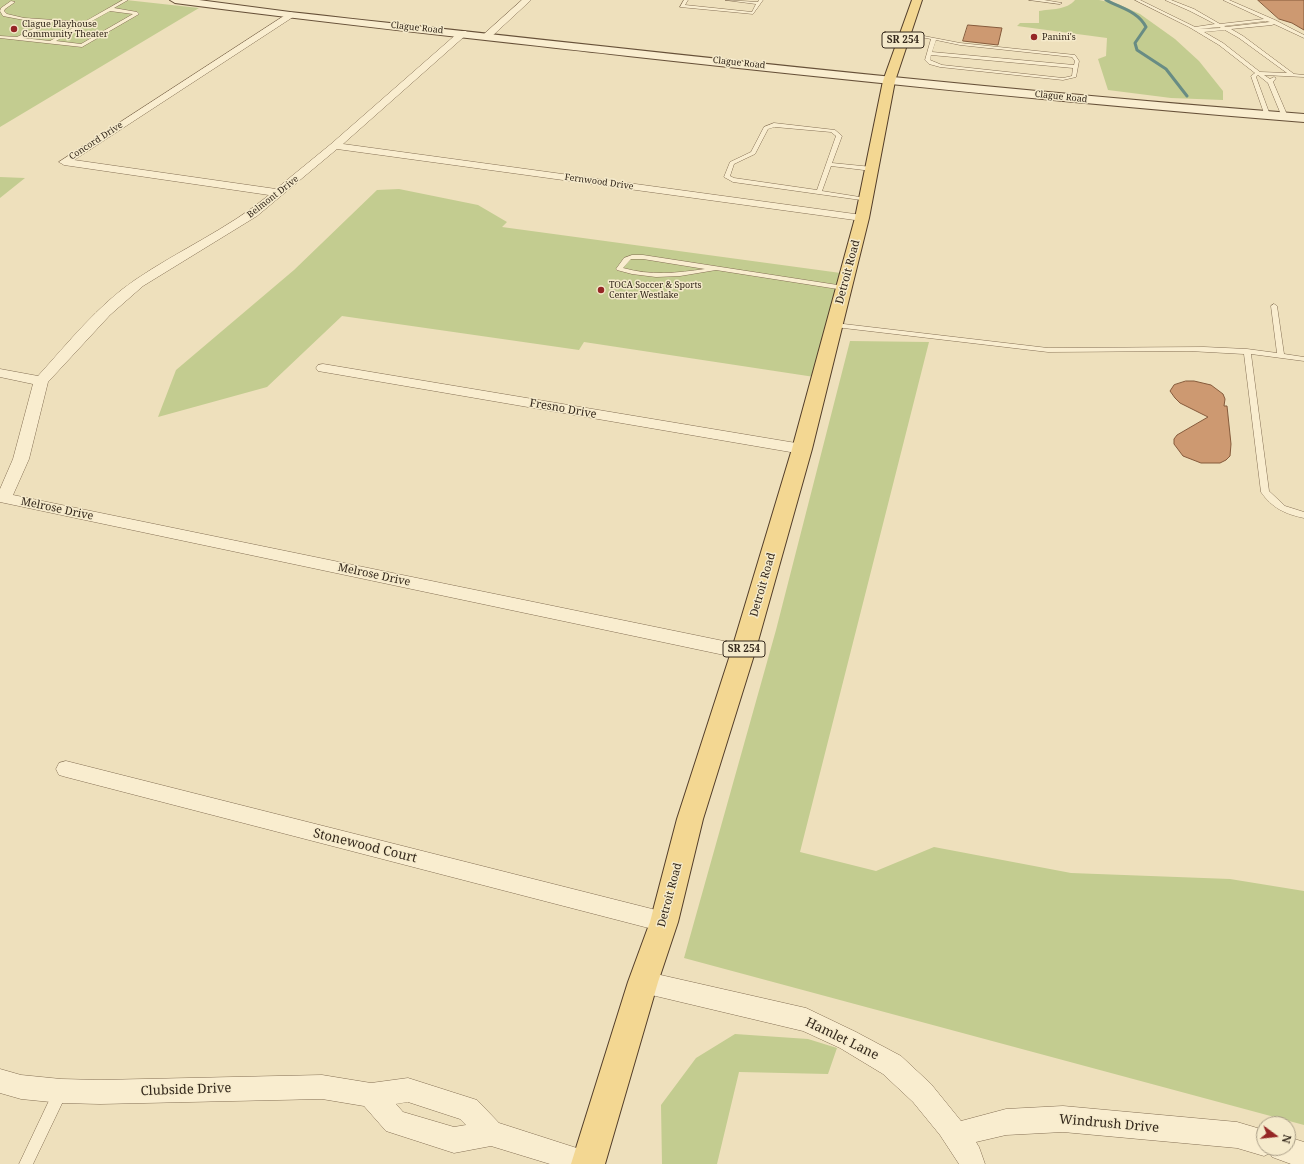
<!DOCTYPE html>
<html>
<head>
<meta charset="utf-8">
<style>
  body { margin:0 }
  #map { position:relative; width:1304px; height:1164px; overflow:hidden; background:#eee0bc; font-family:"Noto Serif",serif }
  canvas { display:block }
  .north { position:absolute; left:1256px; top:1116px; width:40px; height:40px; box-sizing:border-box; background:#f5eacb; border:1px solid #a89c85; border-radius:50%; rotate:105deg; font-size:11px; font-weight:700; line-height:16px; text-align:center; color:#34281b }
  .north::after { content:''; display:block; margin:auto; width:14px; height:18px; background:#952625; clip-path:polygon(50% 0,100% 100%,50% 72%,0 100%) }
</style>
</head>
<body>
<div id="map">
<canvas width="1304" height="1164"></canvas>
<div class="north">N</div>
</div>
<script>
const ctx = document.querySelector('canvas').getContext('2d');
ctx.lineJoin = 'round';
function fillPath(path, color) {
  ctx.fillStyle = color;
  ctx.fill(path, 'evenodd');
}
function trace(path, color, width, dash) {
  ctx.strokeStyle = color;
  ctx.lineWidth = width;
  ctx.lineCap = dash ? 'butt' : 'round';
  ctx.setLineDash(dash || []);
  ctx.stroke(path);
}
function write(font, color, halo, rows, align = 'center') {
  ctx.font = font + ' "Noto Serif",serif';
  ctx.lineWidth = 3;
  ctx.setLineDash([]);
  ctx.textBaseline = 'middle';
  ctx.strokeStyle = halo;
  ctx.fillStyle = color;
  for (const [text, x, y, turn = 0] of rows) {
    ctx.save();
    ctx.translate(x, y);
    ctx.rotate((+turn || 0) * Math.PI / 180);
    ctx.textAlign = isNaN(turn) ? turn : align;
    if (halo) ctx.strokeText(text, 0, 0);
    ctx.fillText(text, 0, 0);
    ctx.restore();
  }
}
fillPath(new Path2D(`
  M0,0H126L199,8L0,127Z
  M1075,0H1099L1118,4L1140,14L1175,39L1199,61L1223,91V100L1171,98L1108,90L1098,59L1106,56L1107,38L1017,26L1020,23H1039V11C1051,9 1067,10 1075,0Z
  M0,177L25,178L0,198Z
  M399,189L478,205L507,222L502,227L848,274L821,378L584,342L579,350L342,316L267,387L158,417L176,370L294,270L377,190Z
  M850,341L929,342L800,852L876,871L934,847L1071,873L1230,879L1304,891V1125L684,958L776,630Z
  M735,1034L808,1039L837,1048L828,1074L739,1072L717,1164H662L661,1105L696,1058Z`), '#c3cc90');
trace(new Path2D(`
  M1106,0C1120,8 1138,11 1146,27L1135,43L1137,50L1166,69L1187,96`), '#688c84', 3);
const building = new Path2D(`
  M1258,0H1304V30L1292,23L1279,19Z
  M968,25L1002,28L998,45L963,41Z
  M1186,381H1194L1211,385L1223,394L1225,399L1224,406H1227L1231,444L1230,456L1226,460L1220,463H1201L1183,456L1174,444V439L1177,435L1208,417L1180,403L1175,398L1170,391L1174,385Z`);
fillPath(building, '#cd9971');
trace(building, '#855a3b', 1);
const service = new Path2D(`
  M123,0H128L114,8L137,12L139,14L82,47L0,38V36L17,37L47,22L24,20L3,16L0,11L1,8L11,1L15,2L5,9L4,11L7,14L24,18L84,22ZM110,11L133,14L81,44L56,41ZM53,22L80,24L50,41L23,38Z
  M684,0H688L685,5L752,12L756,4L725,0L758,2L759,0H763L753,14L680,7Z
  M1029,0H1044L1062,3L1060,4Z
  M1135,0H1140L1195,27L1215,24L1190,11L1165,0H1171L1194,9L1220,24L1264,19L1223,0H1229L1275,20L1304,35V38L1274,24L1272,25L1231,29L1243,36L1294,74L1304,75V77L1264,75L1270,79L1274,77L1276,78L1273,82L1288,117L1287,118L1282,117L1268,83L1258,75L1256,77L1270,115L1265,116L1251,76L1255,73L1219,45L1189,27ZM1266,21L1270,22L1226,27L1224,26ZM1219,27L1221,28L1199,29ZM1225,30L1239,38L1287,73L1260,72L1223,43L1204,32Z
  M903,32L960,43L1075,55L1079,61L1076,77L1063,80L940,67L929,64L925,60L931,39L905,34ZM936,40L960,45L1072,57L1075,61L1074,65L932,52ZM931,55L1073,68L1072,76L1063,78L942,65L930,60Z
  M774,123L835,130L842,136L832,163L872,167L875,169L872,171L831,166L822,191L866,198L869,200L868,201L733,182L724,177L730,162L751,152L764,127ZM775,127L831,132L836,136L817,190L734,178L730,176L734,164L755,154L768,129Z
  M632,255H643L844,286L847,288L844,290L716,270L680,276L656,277L632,274L617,270L616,269L624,258ZM631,259H643L705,269C677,273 651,276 623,268Z
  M1274,304L1277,306L1284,354L1304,357V361L1251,354L1269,491L1285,506L1304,512V518C1285,514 1272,508 1261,492L1244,354L1189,351L1048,352L835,327L832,325L835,323L1048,348L1204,347L1247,349L1277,353L1271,306Z
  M60,1086L65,1088L67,1093L33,1164H19L55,1088Z`);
const minor = new Path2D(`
  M522,0H531L490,38H484L483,36L484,34Z
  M290,12L293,13L294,15L293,17L74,160L276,189L331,144L460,31H466L467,33L466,35L343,144L862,215L866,216L868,218L866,220L862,221L337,149L257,216L143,286L110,315L48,382L29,459L13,495L743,645L749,647L752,652L749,657L743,659L0,502V489L13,459L33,384L0,377V369L38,376C68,343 98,305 135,280C179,250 228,229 269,195L64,165L59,162Z
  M323,364L802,444L807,446L809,449L807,452L802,454L318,371L316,368L318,365Z
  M66,761L664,912L672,915L675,922L672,929L664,932L66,777L59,775L56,769L59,763Z
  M643,971L806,1008L856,1032L901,1056L931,1084L961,1121L1006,1109L1063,1106L1237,1122L1264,1130V1148H1288V1137L1304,1142V1164H1291L1272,1157L1270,1153L1264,1156L1237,1148L1063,1132L1006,1135L976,1142L979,1147L985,1164H959L940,1135L913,1102L883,1074L840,1048L803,1031L643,993L635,990L631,982L635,974Z
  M0,1069L21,1075L61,1079L100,1080L322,1075L371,1083L408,1078L477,1100L499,1123L586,1151L595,1155L599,1164H550L491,1146L454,1153L386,1131L364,1106L322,1099L100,1104L61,1103L21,1099L0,1093ZM408,1102L460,1119L466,1125L454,1127L403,1112L396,1104Z`);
const secondary = new Path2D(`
  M170,0H199L290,12C628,49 965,88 1304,114V122C1078,104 853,81 628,56C477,39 326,23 175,3Z`);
const primary = new Path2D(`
  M912,0H922L895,81L869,218L812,449L755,652L703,819L678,922L658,982L605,1164H571L628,982L650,922L677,819L731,652L792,449L855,218L883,81Z`);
trace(service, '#857055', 1);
trace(minor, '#857055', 1);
trace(secondary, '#675139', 2);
trace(primary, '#533e2a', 2);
fillPath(service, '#f9edcf');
fillPath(minor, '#f9edcf');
fillPath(secondary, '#f9edcf');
fillPath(primary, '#f3d792');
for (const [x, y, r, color] of [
  [14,29,4,"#952625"],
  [1034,37,4,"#952625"],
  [601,290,4,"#952625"]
]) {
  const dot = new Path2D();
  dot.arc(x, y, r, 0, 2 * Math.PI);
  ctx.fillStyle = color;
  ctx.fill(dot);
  trace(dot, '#f5eacb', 1.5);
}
write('9px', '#34281b', '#f5eacb', [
  ["Clague Playhouse",22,24],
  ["Community Theater",22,34],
  ["Panini's",1042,37],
  ["TOCA Soccer & Sports",609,285],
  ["Center Westlake",609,295]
], 'left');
write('9px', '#34281b', '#f5eacb', [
  ["Clague Road",417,28,6],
  ["Clague Road",739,63,6],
  ["Clague Road",1061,97,6],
  ["Concord Drive",96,141,-33],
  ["Fernwood Drive",599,182,8],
  ["Belmont Drive",273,197,-38]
]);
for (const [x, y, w] of [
  [903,40,42],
  [744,649,42]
]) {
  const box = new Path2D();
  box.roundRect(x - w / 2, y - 8, w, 16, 3);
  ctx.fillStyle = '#f5eacb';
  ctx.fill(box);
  trace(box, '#34281b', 1);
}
write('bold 10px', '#34281b', null, [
  ["SR 254",903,40],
  ["SR 254",744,649]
]);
write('11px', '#34281b', '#f5eacb', [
  ["Detroit Road",848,272,-75],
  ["Fresno Drive",563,409,10],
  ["Melrose Drive",57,509,12],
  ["Melrose Drive",374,575,12],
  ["Detroit Road",763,585,-74],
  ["Detroit Road",670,895,-75]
]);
write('13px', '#34281b', '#f5eacb', [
  ["Stonewood Court",365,846,14],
  ["Hamlet Lane",842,1039,26],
  ["Clubside Drive",186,1090,-2],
  ["Windrush Drive",1109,1124,5]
]);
</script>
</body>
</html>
